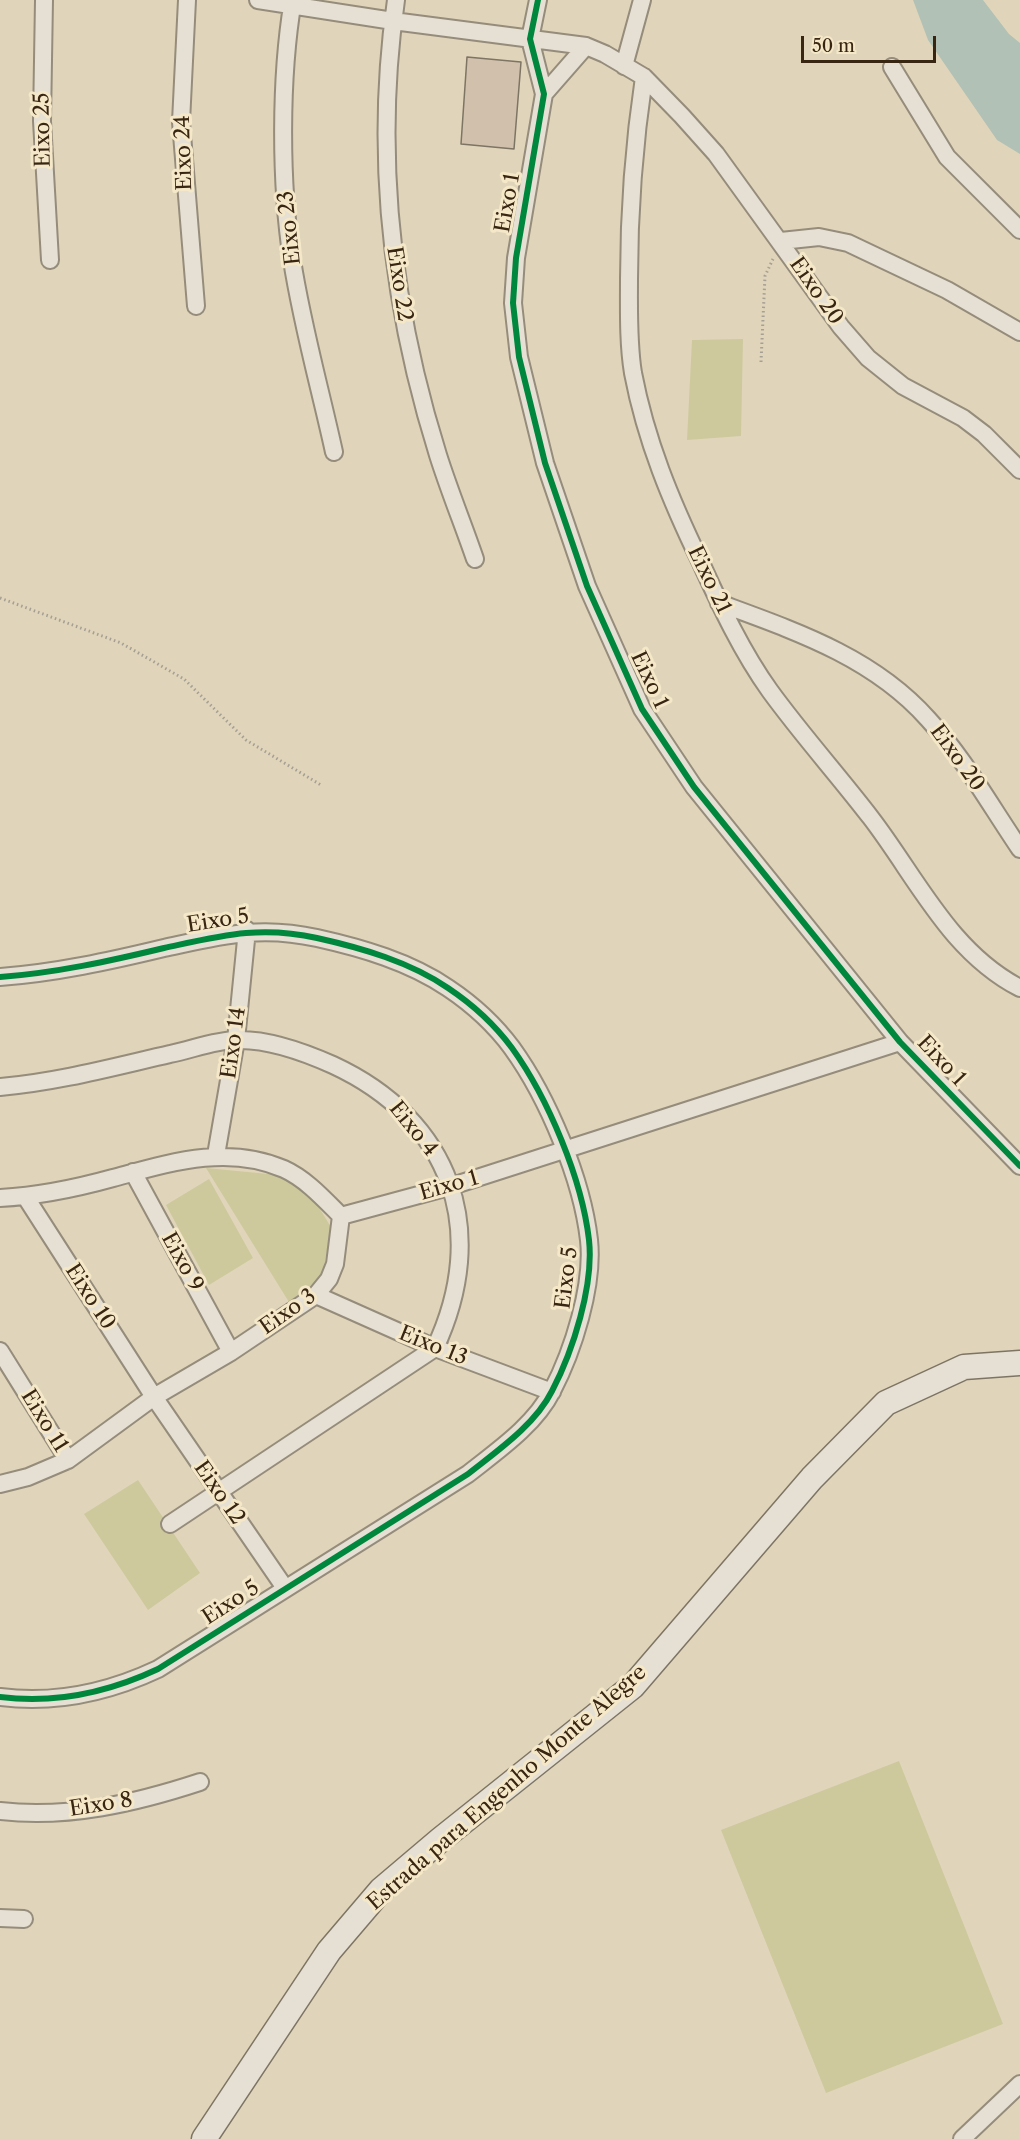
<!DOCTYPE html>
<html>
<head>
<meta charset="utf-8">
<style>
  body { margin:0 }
  #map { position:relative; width:1020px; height:2139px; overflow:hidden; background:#e0d5ba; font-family:"Libre Caslon Text",serif }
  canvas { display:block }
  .scale { position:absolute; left:801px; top:36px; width:135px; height:27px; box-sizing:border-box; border:3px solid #382512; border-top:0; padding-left:8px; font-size:18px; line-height:21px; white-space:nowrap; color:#382512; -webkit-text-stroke:4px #f5e8c8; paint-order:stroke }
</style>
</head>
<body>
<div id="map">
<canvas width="1020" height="2139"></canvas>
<div class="scale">50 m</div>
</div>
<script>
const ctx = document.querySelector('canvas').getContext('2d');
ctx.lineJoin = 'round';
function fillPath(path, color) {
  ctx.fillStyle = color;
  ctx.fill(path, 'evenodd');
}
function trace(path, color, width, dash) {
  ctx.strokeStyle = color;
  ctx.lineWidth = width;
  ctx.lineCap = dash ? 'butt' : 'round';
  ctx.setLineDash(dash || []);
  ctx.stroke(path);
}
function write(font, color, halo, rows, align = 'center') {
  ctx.font = font + ' "Libre Caslon Text",serif';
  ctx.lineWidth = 6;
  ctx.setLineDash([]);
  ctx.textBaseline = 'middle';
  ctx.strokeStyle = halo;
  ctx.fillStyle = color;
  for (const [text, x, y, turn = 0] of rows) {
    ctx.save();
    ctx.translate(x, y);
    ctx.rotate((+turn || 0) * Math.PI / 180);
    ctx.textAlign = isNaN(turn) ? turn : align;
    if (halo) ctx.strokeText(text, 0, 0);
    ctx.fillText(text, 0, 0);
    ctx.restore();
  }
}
fillPath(new Path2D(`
  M743,339L741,436L687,440L692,340Z
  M206,1168L279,1175L313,1198L331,1227L323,1273L292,1307Z
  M209,1179L253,1258L209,1285L166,1205Z
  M138,1480L200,1573L148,1610L84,1514Z
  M899,1761L1003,2024L826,2093L721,1830Z`), '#cdc99d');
fillPath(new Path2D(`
  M913,0H983L1009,34L1020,43V154L997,140L928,40Z`), '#b2c1b5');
const building = new Path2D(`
  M467,57L521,62L514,149L461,144Z`);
fillPath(building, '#d0c0ac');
trace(building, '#7d7464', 1.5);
const street = new Path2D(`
  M44,0L42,121L50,260
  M187,0L181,122L196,306
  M258,0L393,21L586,46L605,54L644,77L682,116L716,154L841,327L868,358L903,386L963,418L984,434L1020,470
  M293,0C280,77 280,182 292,260C302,325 320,388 334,452
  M396,0C374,153 392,308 438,455C449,490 463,524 475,559
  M538,0L530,39L544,94L516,258L513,303L519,357L545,463L587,586L642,709L694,787L900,1042L1020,1166
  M624,66L642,0
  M892,67L947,157L1020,230
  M644,77C634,144 629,211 629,279C629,309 628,343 633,373C646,441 671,501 701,563C721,607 742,652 770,691C802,735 838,775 871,818C917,878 950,952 1020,988
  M544,94L586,46
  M781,241L819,237L848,243L947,290L1020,332
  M719,603C795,631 873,657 928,719C964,758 990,805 1020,849
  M0,977C55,973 110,961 164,948C220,936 259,925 317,938C362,948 410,962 448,988C472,1004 495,1025 512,1048C548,1098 582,1179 589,1240C594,1285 573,1351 552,1391C535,1425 497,1451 468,1474L158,1669C107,1693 55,1704 0,1697
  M0,1087C58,1082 113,1067 170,1054C191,1050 215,1040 237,1040C269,1039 304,1052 333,1065C452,1120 490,1231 435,1348L170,1524
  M216,1155L236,1040L247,930
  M133,1172L231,1352
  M25,1196L154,1397L285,1588
  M0,1198C38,1196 77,1188 113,1178C169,1163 227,1144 284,1169C306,1179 324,1199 341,1216L335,1264L329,1279L316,1295L231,1352L154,1397L68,1460L28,1477L0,1484
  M341,1216L452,1186L900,1042
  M316,1295L435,1348L552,1392
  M0,1351L68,1460
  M0,1811C68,1819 136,1803 200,1782
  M0,1918L24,1919
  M962,2139L1020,2084`);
const secondary = new Path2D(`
  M204,2139L329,1951L381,1890L440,1840L633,1686L812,1478L886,1403L964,1367L1020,1363`);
trace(street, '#958c7b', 20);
trace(secondary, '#7d7464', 27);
trace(new Path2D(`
  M761,362L765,276L773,259
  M0,598L121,643L184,679L246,740L321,785`), '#a59f94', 3, [1.5, 3]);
trace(street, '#e5e0d3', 16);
trace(secondary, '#e5e0d3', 24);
trace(new Path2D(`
  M538,0L530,39L544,94L516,258L513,303L519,357L545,463L587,586L642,709L694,787L900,1042L1020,1166
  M0,977C55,973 110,961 164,948C220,936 259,925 317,938C362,948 410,962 448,988C472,1004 495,1025 512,1048C548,1098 582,1179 589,1240C594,1285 573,1351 552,1391C535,1425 497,1451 468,1474L158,1669C107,1693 55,1704 0,1697`), '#00873e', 6);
write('21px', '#382512', '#f5e8c8', [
  ["Eixo 25",43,130,-91],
  ["Eixo 24",184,153,-92],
  ["Eixo 1",508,203,-80],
  ["Eixo 23",290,228,-96],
  ["Eixo 22",399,284,81],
  ["Eixo 20",816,291,55],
  ["Eixo 21",709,580,64],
  ["Eixo 1",649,680,65],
  ["Eixo 20",957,758,54],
  ["Eixo 5",218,921,-9],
  ["Eixo 14",234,1043,-82],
  ["Eixo 1",941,1061,47],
  ["Eixo 4",413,1129,51],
  ["Eixo 1",449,1186,-16],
  ["Eixo 9",182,1262,61],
  ["Eixo 5",567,1278,-83],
  ["Eixo 10",90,1297,57],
  ["Eixo 3",288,1312,-35],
  ["Eixo 13",433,1346,22],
  ["Eixo 11",44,1421,58],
  ["Eixo 12",219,1493,55],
  ["Eixo 5",231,1603,-33],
  ["Estrada para Engenho Monte Alegre",507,1788,-41],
  ["Eixo 8",101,1805,-9]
]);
</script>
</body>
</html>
